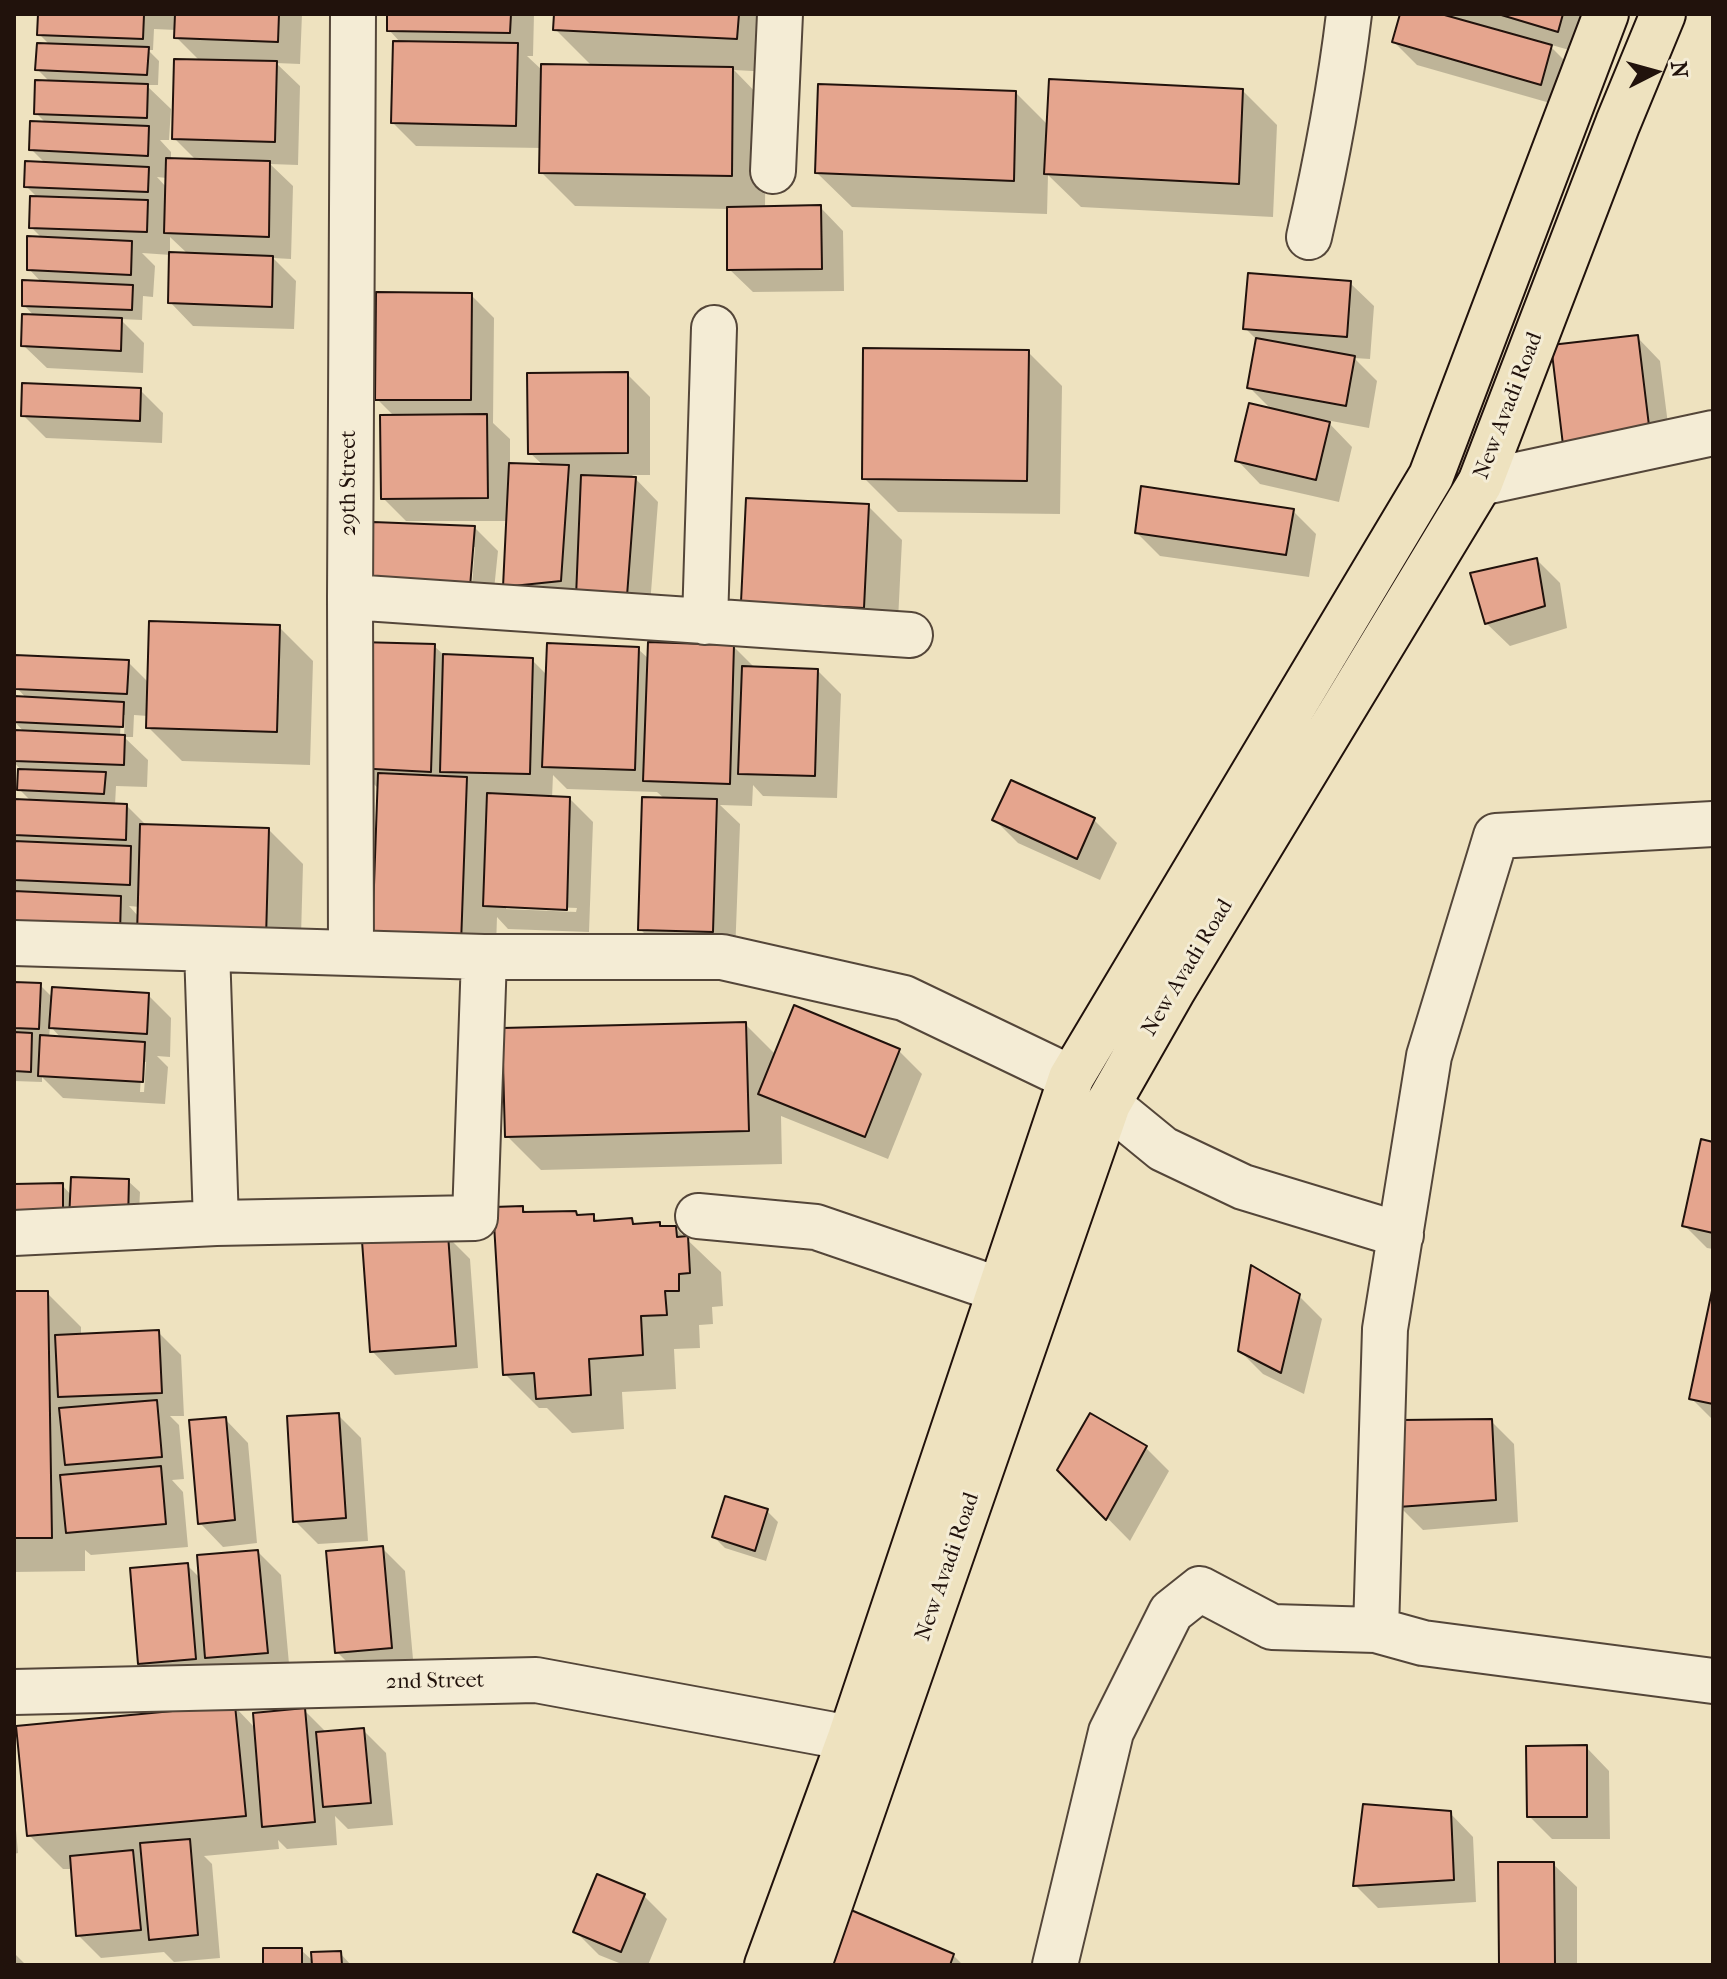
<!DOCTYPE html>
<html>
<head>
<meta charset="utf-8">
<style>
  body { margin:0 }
  #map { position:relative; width:1727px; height:1979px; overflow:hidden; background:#eee2bf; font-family:"IM FELL French Canon",serif }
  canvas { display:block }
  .frame { position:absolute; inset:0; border:16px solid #21120c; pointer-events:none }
  .north { position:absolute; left:1615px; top:32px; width:80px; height:80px; -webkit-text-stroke:6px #f4ecd5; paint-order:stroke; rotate:84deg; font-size:22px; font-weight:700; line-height:32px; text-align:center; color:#21120c }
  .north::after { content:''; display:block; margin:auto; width:28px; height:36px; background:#21120c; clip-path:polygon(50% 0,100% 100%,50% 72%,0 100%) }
</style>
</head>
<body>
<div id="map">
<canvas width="1727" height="1979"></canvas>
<div class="frame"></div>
<div class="north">N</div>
</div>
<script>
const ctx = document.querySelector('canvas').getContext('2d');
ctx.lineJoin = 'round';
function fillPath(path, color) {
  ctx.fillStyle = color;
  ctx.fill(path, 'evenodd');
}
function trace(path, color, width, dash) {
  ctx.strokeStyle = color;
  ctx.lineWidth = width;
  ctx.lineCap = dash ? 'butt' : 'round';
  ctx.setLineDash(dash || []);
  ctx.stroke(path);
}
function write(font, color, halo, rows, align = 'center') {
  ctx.font = font + ' "IM FELL French Canon",serif';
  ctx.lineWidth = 6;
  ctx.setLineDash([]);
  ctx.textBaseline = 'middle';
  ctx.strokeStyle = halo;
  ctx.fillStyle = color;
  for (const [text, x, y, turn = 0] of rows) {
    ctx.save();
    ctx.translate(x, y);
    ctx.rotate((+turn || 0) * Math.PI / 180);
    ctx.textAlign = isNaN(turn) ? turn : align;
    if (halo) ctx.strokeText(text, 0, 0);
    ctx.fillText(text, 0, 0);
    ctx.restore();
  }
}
fillPath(new Path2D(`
  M40,14H302L300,64L276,63L300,86L298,165L270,164L293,186L291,259L273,258L296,281L294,329L193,326L170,302L171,255L142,253L155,266L153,297L143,296L142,320L120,319L144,343L143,373L47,368L23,345L35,317L24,305L42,283L29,269L43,239L31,227L38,198L26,186L46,164L31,149L47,124L36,113L51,83L37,69L50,45L39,34ZM154,29L176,30V37L200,61L174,138L197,161L171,160V152L160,140H169L171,109L146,85H158L159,61L148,50H153ZM157,177L167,178V188ZM170,237L189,255L170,254Z
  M389,14H534L533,56H527L543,71L593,67L555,29L556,14H774L771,72L734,70L766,103L765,208L820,207L843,231L844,291L753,292L729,269V209L575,206L541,172L542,148L416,146L393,123L401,43L389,30Z
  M1402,14L1441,16L1442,14H1588L1580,53L1548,44L1574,70L1564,107L1417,65L1394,42Z
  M1243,91L1277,125L1273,217L1081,207L1048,175L1047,214L852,207L817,173L1016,93L1049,126Z
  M1350,283L1374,306L1370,359L1354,358L1377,381L1369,428L1326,420L1352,447L1339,502L1260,484L1237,460L1272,410L1249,387L1258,341L1245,328Z
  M471,295L494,318L493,423L510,439V465L544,466L530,453L627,374L650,397V475H632L658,502L649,618L505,586L508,521H406L383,498L395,417L377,399Z
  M1637,337L1660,361L1672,456L1588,467Z
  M1028,352L1062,386L1060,514L898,512L864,478Z
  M140,390L163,413L162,443L46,438L23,415Z
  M868,506L902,540L897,641L743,601Z
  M1293,511L1316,534L1309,577L1160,556L1137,533Z
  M475,528L498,551L492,609L394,607ZM471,547H475L471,597H467Z
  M1537,560L1560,583L1567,628L1510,646L1486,623Z
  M279,627L313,661L310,765L182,761L148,727V716L134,715L133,737H124L125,715H121L120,737H124L148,760L147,787L116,786L115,805L127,806L147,826L269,830L303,864L300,973L14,934V843H19L14,838V801L32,802L19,789L20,769L14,762V732L25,733L14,721L27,699L17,688L128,662L149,683ZM129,906L140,907L139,917Z
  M434,646L445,656L532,660L547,675L638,649L650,660L734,647L755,668L818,671L841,694L837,798L763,796L753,785L752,806L720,805L740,824L735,954L663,952L640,929L665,799L657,792L567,789L553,775L552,798L570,799L593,822L589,932L508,929L497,917L495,977L408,974L379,789L357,768ZM506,905L577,908L576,912L506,909Z
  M1012,782L1094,820L1117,843L1100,880L1018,843L995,820Z
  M14,984L40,985L53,998L148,995L171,1018L170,1057L157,1056L168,1067L165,1104L63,1098L42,1077V1082L14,1081ZM50,1026L62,1039L49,1038ZM142,1062H146L144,1092H140Z
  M795,1008L899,1051L922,1074L888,1159L781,1116L782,1164L541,1170L507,1136L745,1024L776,1055Z
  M1713,1144V1249L1707,1248L1684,1225Z
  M128,1181L140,1192L138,1233L85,1245L14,1186L62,1185L72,1196Z
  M522,1208L528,1213H576L580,1217L593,1216L599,1222L632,1220L637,1226L659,1224L663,1228H675L721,1272L723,1306L712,1307L713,1324L699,1325L700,1348L674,1349L676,1389L622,1392L624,1429L572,1433L547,1408H539L505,1374Z
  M447,1236L470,1259L478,1368L395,1375L372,1351Z
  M14,1293H47L81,1327V1336L158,1332L181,1355L184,1416H170L179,1425L184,1479L172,1480L183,1492L188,1547L91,1555L85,1550V1571L14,1572Z
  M1299,1296L1322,1319L1304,1394L1263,1374L1240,1351Z
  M1713,1296V1420L1691,1398Z
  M338,1415L361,1438L368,1541L318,1544L295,1521Z
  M1090,1416L1146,1448L1169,1471L1130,1541L1060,1470Z
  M225,1419L248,1443L257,1543L223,1547L200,1523Z
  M1491,1421L1514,1444L1518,1522L1423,1530L1400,1507Z
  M767,1511L778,1522L766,1561L725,1548L714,1537Z
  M382,1548L405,1571L414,1670L360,1675L337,1652Z
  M258,1552L281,1575L290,1675L163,1686L140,1663L187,1565L201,1579Z
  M235,1707L256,1729L304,1710L327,1733L363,1730L386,1753L393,1825L348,1829L335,1816L337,1845L287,1849L278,1840L279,1849L204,1856L212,1864L220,1958L174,1962L164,1952L101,1958L78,1935L73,1869H63L29,1835Z
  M1586,1747L1609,1771L1610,1839H1552L1529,1816Z
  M14,1807L18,1853L14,1854Z
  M1450,1813L1473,1837L1476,1902L1378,1908L1355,1885Z
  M1553,1864L1577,1887V1965H1501Z
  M644,1896L667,1919L648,1965H624L599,1955L576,1932Z
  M301,1950L314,1962L340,1953L351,1965H265Z
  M14,1953L26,1965H14Z
  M953,1955L963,1965H829Z`), '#0003');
const building = new Path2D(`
  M38,14L144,15L143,39L37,35Z
  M175,14H279L278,42L174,38Z
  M387,14H511L510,33L387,31Z
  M554,14H739L737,39L553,30Z
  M1400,14H1441L1552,45L1541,85L1392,42Z
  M1498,14H1563L1558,32Z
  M393,41L518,43L516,126L391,123Z
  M37,43L149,47L147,75L35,70Z
  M174,59L277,61L275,142L172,139Z
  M541,64L733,67L732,176L539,173Z
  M1049,79L1243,89L1239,184L1044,174Z
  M35,80L148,84L147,118L34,114Z
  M818,84L1016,91L1014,181L815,173Z
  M30,121L149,126L148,156L29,150Z
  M166,158L270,161L269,237L164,233Z
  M25,161L149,167L148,192L24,187Z
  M30,196L148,200L147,232L29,228Z
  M821,205L822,269L727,270V207Z
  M27,236L132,241L131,275L27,270Z
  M169,252L273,256L272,307L168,303Z
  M1248,273L1351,281L1347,337L1243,329Z
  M22,280L133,285L132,310L22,306Z
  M376,292L472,293L471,400H375Z
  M22,314L122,318L121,351L21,346Z
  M1638,335L1650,434L1563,445L1551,345Z
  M1256,338L1355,356L1346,406L1247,388Z
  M863,348L1029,350L1027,481L862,479Z
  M628,372V453L528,454L527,373Z
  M22,383L141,388L140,421L21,416Z
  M1249,403L1330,422L1316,480L1235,461Z
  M487,414L488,498L381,499L380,415Z
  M509,463L569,465L561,581L503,587Z
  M581,475L636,477L627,596L576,597Z
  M1141,486L1294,509L1286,555L1135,533Z
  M746,498L869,504L864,608L741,602Z
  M373,522L475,526L470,587L369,585Z
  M1537,558L1545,606L1485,624L1470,573Z
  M149,621L280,625L277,732L146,728Z
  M359,642L435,644L431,772L355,768Z
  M648,642L734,645L730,784L643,781Z
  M547,643L639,647L635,770L542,767Z
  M443,654L533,658L530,774L440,772Z
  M15,655L129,660L127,694L15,689Z
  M742,666L818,669L815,776L738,774Z
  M14,696L124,702L123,727L14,722Z
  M14,730L125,735L124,765L14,761Z
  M18,769L106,772L104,794L17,790Z
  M378,773L467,777L461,944L372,941Z
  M1011,780L1095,818L1077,859L992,820Z
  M487,793L570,797L567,910L483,906Z
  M642,797L717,799L713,932L638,930Z
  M14,799L127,804L126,840L14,835Z
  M140,824L269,828L266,939L137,935Z
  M14,841L131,846L130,885L14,880Z
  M14,891L121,896L120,933L14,929Z
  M14,982L41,983L39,1029L14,1028Z
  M52,987L149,993L147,1034L49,1028Z
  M794,1005L900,1049L865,1137L758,1094Z
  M746,1022L749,1131L505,1137L502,1028Z
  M14,1032L32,1033L31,1072L14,1071Z
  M40,1035L145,1042L143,1082L38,1076Z
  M1701,1139L1713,1142V1233L1682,1226Z
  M71,1177L129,1179L128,1222L69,1220Z
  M63,1183V1223L14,1224V1184Z
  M523,1206V1212L576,1211L577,1215L594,1214V1221L632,1218L633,1224L660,1222V1226H676L677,1237L688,1236L690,1273L679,1274V1291H665L667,1315L641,1316L643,1355L589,1359L591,1395L536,1399L534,1373L503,1375L493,1207Z
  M448,1234L456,1346L370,1352L362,1241Z
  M1251,1265L1300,1294L1281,1373L1238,1351Z
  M1713,1286V1404L1689,1399Z
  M14,1291H48L52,1538H14Z
  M159,1330L162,1393L58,1397L55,1335Z
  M157,1400L162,1457L65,1465L59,1408Z
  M339,1413L346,1518L293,1522L287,1416Z
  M1090,1413L1147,1446L1106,1520L1057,1470Z
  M226,1417L235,1520L198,1524L189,1420Z
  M1492,1419L1496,1500L1398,1507L1401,1420Z
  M161,1466L166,1524L66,1533L60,1475Z
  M725,1496L768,1509L755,1551L712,1537Z
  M383,1546L392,1648L335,1653L326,1551Z
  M258,1550L268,1653L205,1658L197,1555Z
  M188,1563L196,1659L138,1664L130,1568Z
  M235,1705L246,1816L27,1836L16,1726Z
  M305,1708L315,1822L262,1827L253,1713Z
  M364,1728L371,1803L323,1807L316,1732Z
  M1587,1745V1817H1527L1526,1746Z
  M1363,1804L1451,1811L1454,1880L1353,1886Z
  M190,1839L198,1935L149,1940L140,1843Z
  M133,1850L141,1930L76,1936L70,1856Z
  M1498,1862H1554L1555,1965H1499Z
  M597,1874L645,1894L621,1952L573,1932Z
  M851,1910L954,1954L950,1965H827Z
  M263,1948H302V1965H263Z
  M341,1951L342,1965H312L311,1952Z`);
fillPath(building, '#e5a58e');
trace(building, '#21120c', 2);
const minor = new Path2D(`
  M773,171L780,14
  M1309,237C1326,163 1340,89 1349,14
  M1480,483L1713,433
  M350,597L910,635
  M705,622L714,328
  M1713,824L1496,836L1429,1056L1385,1329L1376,1630L1423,1643L1713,1681
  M14,943L484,957H722L904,998L1071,1078
  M207,949L216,1223L475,1218L484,957
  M351,951L350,597L353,14
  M1108,1104L1163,1149L1243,1187L1401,1235
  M698,1216L816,1227L1000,1290
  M14,1233L216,1223
  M14,1692L536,1680L850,1738
  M1055,1965L1111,1732L1171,1612L1200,1589L1272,1627L1376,1630`);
const major = new Path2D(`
  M767,1965L850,1738L1071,1078L1431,476L1606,14
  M809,1965L1108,1104L1173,990L1480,483L1618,123L1663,14`);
trace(minor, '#544639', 48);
trace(major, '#21120c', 48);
trace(minor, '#f4ecd5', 44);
trace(major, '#eee2bf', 44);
write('22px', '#21120c', '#f4ecd5', [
  ["New Avadi Road",1509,406,-69],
  ["29th Street",350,483,-90],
  ["New Avadi Road",1188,968,-59],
  ["New Avadi Road",948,1567,-71],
  ["2nd Street",435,1682,-1]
]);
</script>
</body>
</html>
